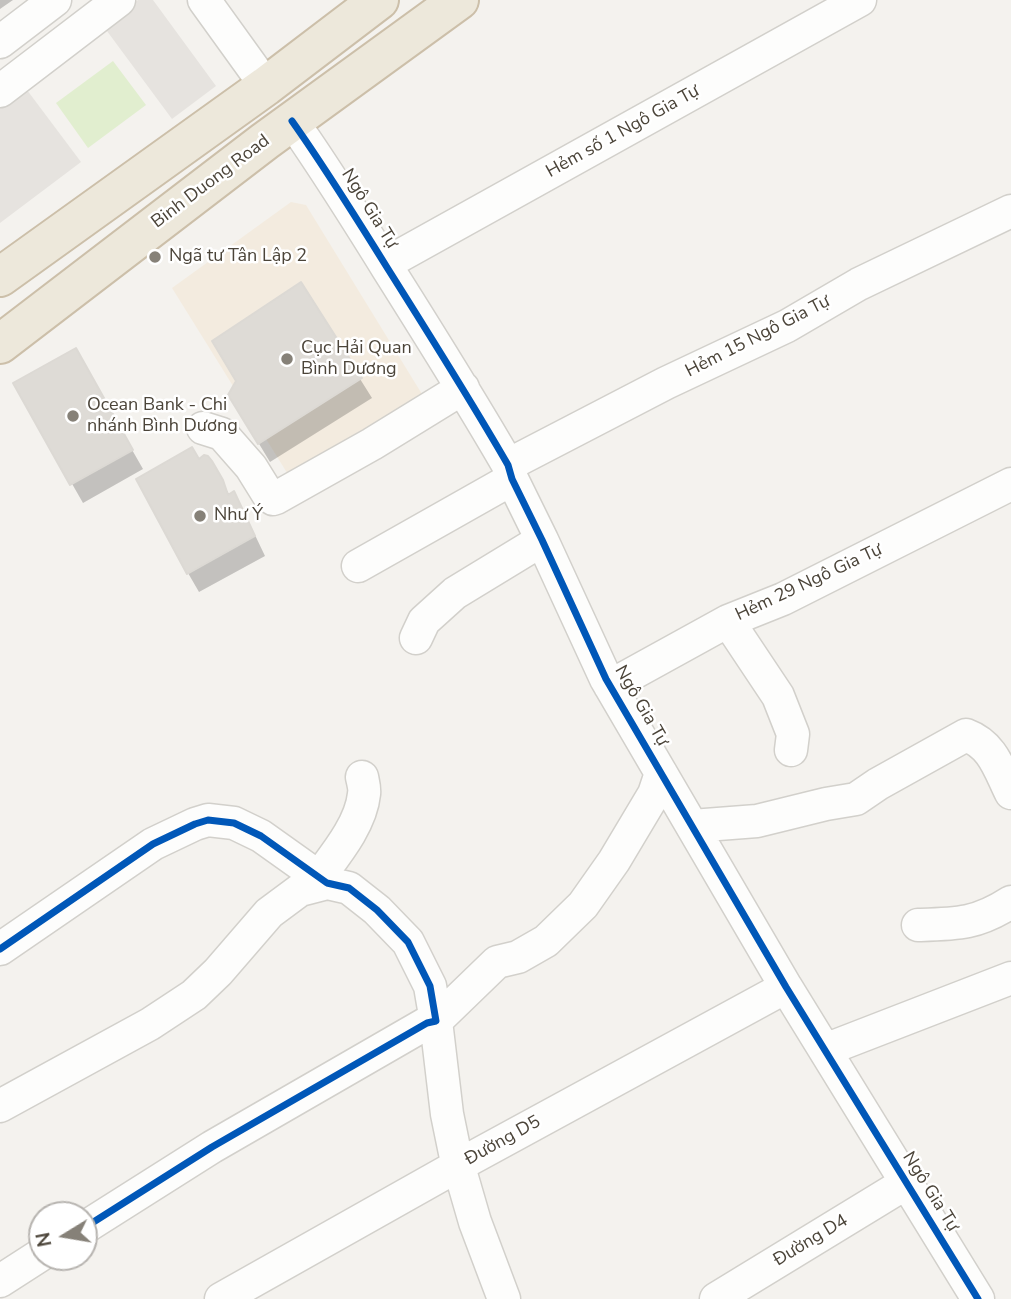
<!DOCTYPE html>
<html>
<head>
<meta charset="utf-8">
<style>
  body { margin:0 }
  #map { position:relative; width:1011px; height:1299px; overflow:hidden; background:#f4f2ee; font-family:"Nunito Sans",sans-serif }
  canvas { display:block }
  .north { position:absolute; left:28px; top:1201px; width:70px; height:70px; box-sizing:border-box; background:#fff; border:2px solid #b7b4b0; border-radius:50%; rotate:259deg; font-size:19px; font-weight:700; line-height:28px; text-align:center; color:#4b4439 }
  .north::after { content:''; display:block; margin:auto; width:24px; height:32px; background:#868178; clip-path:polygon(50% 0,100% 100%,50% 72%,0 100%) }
</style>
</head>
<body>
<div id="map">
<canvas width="1011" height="1299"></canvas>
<div class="north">N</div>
</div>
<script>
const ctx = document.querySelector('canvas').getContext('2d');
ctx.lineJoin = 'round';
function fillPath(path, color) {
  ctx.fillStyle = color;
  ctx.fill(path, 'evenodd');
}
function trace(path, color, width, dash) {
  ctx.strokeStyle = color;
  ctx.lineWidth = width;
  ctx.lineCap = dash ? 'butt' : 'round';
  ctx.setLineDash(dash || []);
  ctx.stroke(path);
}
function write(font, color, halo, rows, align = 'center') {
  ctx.font = font + ' "Nunito Sans",sans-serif';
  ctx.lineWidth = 5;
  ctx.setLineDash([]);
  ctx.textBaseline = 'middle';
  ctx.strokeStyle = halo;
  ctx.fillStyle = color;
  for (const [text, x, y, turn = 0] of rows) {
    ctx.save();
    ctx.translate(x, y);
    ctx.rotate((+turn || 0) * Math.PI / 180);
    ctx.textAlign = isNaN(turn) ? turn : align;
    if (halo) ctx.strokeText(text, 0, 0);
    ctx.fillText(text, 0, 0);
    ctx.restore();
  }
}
fillPath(new Path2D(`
  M291,202L306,205L425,399L294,484L172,288Z`), '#f3ebdf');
fillPath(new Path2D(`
  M113,61L146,105L88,148L56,103Z`), '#e1eecf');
fillPath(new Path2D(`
  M138,0H153L216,86L172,119L104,27Z
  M24,86L81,162L0,223V104Z`), '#e6e3df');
fillPath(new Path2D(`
  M0,0H13L0,9Z
  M301,285L372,398L270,462L241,414Z
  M75,350L143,469L83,503L15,384Z
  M198,461L222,481L230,496L234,494L244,512L265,556L199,592L188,573Z`), '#0003');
const building = new Path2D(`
  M301,282L362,378L258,444L228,395L236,381L212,341Z
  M76,348L133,450L70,485L13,383Z
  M192,447L199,459L204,455L208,456L212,461L223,480L228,495L234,491L255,536L187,574L136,479Z`);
fillPath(building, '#dedbd6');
trace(building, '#dcd9d4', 2);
const minor = new Path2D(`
  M204,0L266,86
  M0,42L55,0
  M0,91L119,0
  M292,121C326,169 357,219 388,269C429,334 470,399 508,465L512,479L542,540L606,679L786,987L978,1299
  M385,264L860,0
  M203,428L222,434L251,467L269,496L273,499L276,498L372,444L463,388
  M508,465L666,383L787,326L859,284L1011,211
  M358,566L512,479
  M728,621L778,696L793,734L791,750
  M416,638L424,621L455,593L542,540
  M610,686L728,621L783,599L1011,484
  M692,826L757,821L826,804L856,799L878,784L966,735C993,745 999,769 1011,793
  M319,877C336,854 361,824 364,794C365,789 363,782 362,777
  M918,925C958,924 977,924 1011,902
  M0,949L153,844L195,824L208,820L234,823L261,836L327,883L349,888L377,910L408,942L430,986L436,1021L427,1023L212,1147L84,1228
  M825,1050L1011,978
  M0,1106L150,1024L194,995L218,972L269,913L300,890L327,883
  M0,1281L42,1254
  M221,1299L459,1165L786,987
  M504,1299L475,1222L455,1153L447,1114L436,1021L497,962L518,957L546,941L583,905L614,861L654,794L661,773
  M716,1299L906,1183`);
const highway = new Path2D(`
  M0,277L266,86L379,0
  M0,344L265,141L459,0`);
trace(minor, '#d2d0cb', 35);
trace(highway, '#ccbfa9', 42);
trace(minor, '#fdfdfc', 32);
trace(highway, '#ede8db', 38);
trace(new Path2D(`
  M292,121C326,169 357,219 388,269C429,334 470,399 508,465L512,479L542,540L606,679L786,987L978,1299
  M0,949L153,844L195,824L208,820L234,823L261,836L327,883L349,888L377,910L408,942L430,986L436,1021L427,1023L212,1147L84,1228`), '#0057b8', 7);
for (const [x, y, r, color] of [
  [155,257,7,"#868178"],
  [287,359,7,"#868178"],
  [73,416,7,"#868178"],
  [200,516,7,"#868178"]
]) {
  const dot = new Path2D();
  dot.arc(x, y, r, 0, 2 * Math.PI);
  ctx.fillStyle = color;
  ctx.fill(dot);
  trace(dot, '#fff', 2.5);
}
write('18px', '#4b4439', '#fff', [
  ["Hẻm số 1 Ngô Gia Tự",623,132,-29],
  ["Binh Duong Road",211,182,-37],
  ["Ngô Gia Tự",369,209,58],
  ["Hẻm 15 Ngô Gia Tự",758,337,-27],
  ["Hẻm 29 Ngô Gia Tự",809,583,-25],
  ["Ngô Gia Tự",641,706,60],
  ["Đường D5",503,1141,-29],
  ["Ngô Gia Tự",930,1192,58],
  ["Đường D4",811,1241,-31]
]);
write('18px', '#4b4439', '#fff', [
  ["Ngã tư Tân Lập 2",169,257],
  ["Cục Hải Quan",301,349],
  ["Bình Dương",301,370],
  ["Ocean Bank - Chi",87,406],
  ["nhánh Bình Dương",87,427],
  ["Như Ý",214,516]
], 'left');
</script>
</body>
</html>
